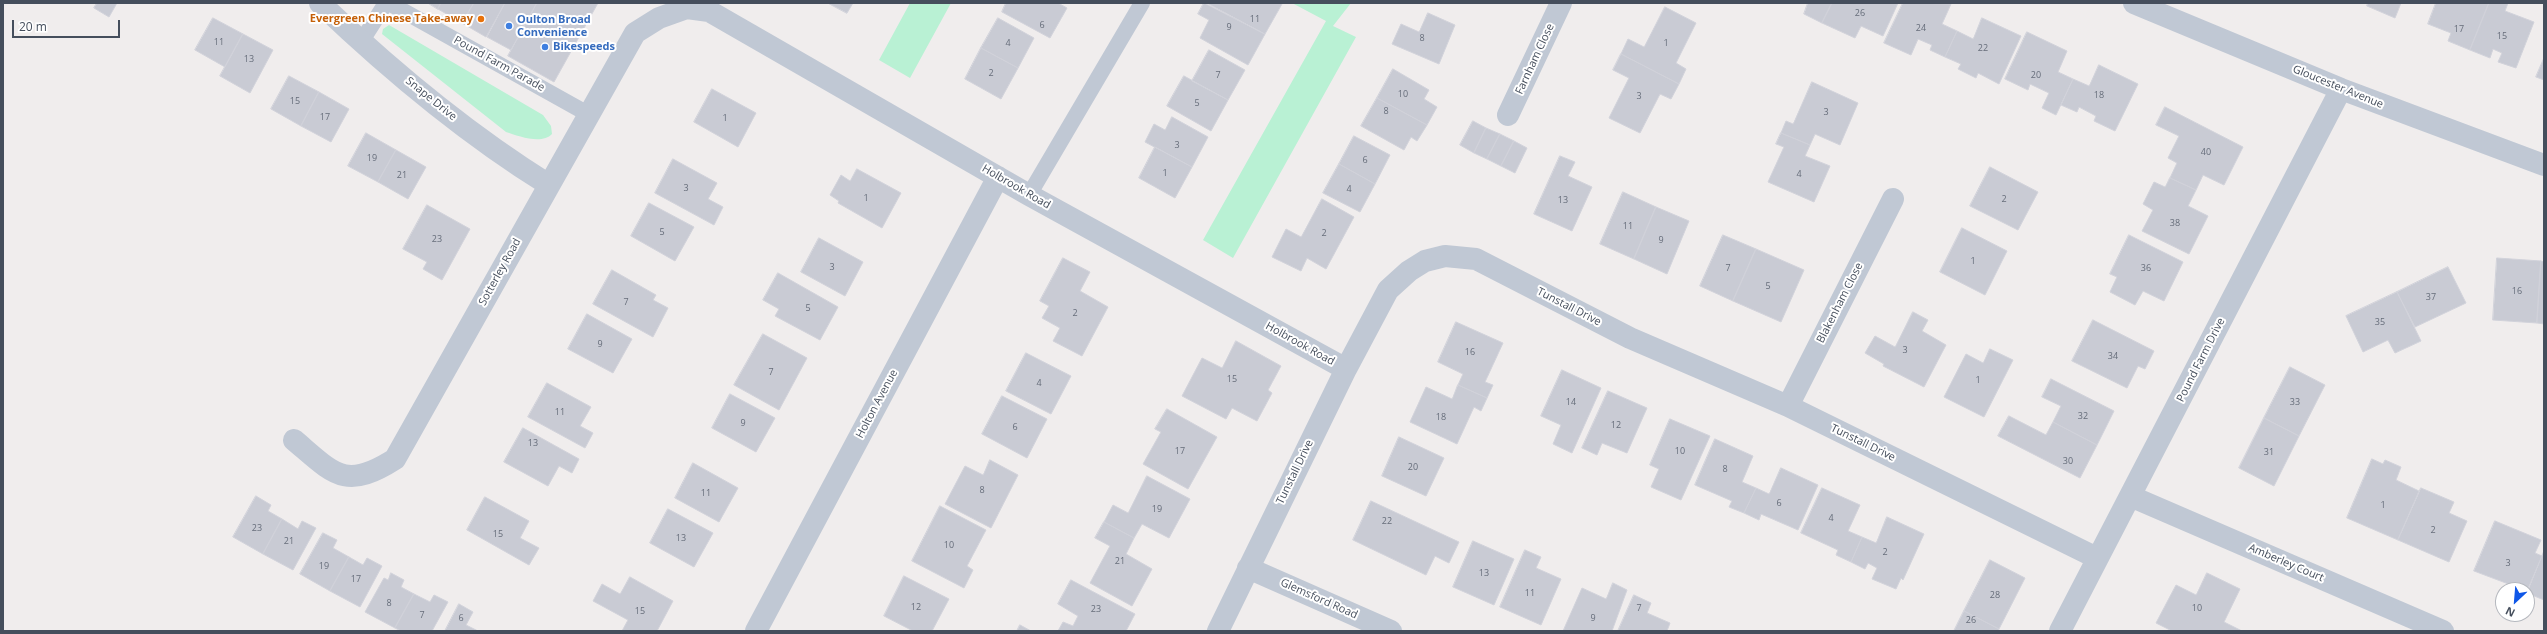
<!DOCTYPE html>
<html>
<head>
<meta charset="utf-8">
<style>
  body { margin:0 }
  #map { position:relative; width:2547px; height:634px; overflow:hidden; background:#f0eded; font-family:"Open Sans",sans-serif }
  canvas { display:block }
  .frame { position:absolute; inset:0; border:4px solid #454e5c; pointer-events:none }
  .north { position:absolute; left:2495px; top:582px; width:40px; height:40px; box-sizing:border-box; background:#fff; border:1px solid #b5b8be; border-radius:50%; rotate:206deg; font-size:11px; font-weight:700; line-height:16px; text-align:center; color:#454e5c }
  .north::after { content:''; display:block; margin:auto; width:14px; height:18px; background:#0f57e8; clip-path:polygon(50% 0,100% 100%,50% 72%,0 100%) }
  .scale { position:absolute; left:12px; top:20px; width:108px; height:18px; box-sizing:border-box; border:2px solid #454e5c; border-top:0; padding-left:5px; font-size:12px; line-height:14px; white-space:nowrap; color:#454e5c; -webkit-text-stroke:3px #fff; paint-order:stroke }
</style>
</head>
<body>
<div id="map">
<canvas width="2547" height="634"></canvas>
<div class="frame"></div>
<div class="north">N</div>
<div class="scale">20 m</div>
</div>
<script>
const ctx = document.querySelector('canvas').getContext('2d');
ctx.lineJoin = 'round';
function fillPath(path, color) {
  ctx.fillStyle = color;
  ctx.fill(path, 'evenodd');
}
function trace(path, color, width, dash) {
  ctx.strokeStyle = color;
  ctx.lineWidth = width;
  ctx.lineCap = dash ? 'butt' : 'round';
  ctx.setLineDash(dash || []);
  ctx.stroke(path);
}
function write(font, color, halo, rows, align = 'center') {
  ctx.font = font + ' "Open Sans",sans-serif';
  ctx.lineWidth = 4;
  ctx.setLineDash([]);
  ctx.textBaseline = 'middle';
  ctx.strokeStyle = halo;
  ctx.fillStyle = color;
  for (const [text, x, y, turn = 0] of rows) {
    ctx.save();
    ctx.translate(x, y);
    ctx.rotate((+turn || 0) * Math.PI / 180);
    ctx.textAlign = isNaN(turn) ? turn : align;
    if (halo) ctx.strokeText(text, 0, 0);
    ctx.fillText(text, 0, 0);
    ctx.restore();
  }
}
fillPath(new Path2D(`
  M910,3H951L910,78L879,60Z
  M1292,3H1351L1333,26L1356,37L1233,258L1203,240L1326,21Z
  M389,25L543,115L551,126L552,134C542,145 518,136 506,132L382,34L383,29Z`), '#b9f1d4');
const building = new Path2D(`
  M97,3H117L109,17L94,8Z
  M428,3H441L438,9Z
  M441,3H474L462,23L438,9Z
  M474,3H505L486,37L462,23Z
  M505,3H537L511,50L487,37Z
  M537,3H598L554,82L508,56Z
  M828,3H853L847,13Z
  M1006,3H1058L1067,8L1050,38L1002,12Z
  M1204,3L1265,34L1248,65L1200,38L1209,20L1198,14Z
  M1207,3H1280L1282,4L1265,34Z
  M1808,3H1832L1822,23L1804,14Z
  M1832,3H1898L1883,36L1861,26L1855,38L1822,23Z
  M1903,3L1951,4L1942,24L1957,31L1945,57L1930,50L1932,45L1918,39L1911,55L1884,43Z
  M2368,3H2401L2395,18L2367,6Z
  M2436,3H2489L2470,50L2448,41L2451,33L2428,24Z
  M2489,3H2508L2505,11L2534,22L2516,68L2498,62L2502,53L2493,49L2490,58L2470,50Z
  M1665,7L1696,23L1676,63L1686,69L1679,84L1621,54L1628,39L1644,47Z
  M1428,13L1455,25L1439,64L1392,44L1401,24L1419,32Z
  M213,18L243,34L225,67L195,50Z
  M998,18L1034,38L1018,68L981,48Z
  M1982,18L2021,36L1999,84L1978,73L1976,78L1958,69L1961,64L1945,57L1957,31L1973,39Z
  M2027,32L2067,51L2058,72L2073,79L2056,115L2042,108L2049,93L2030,84L2028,90L2005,79Z
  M243,34L273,50L250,93L220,76Z
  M981,48L1018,68L1001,99L965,79Z
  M1209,50L1245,70L1228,100L1192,81Z
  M1621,54L1679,84L1671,99L1660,94L1640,133L1609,118L1629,78L1613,70Z
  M2544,58V80L2536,77Z
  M2099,65L2138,84L2115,131L2094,121L2096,116L2079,107L2077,112L2061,105L2073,79L2089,86Z
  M1393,69L1429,90L1424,99L1437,107L1427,125L1377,98Z
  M289,76L319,92L301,126L271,109Z
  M1184,76L1228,100L1211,131L1167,106Z
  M1812,82L1858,103L1840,145L1815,134L1810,145L1781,133L1786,121L1793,124Z
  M712,89L756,113L738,147L694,122Z
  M319,92L349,109L331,142L301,126Z
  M1377,98L1427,125L1417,141L1411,137L1404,150L1361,126Z
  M2165,107L2243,147L2224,185L2203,175L2196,190L2170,178L2177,163L2168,158L2179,136L2156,125Z
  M1172,117L1208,137L1192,167L1145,142L1154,124L1165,130Z
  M1473,121L1486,128L1474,153L1460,145Z
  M1486,128L1500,134L1487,159L1474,153Z
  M366,133L396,150L378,182L348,166Z
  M1781,133L1810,145L1805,156L1830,166L1814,202L1768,182L1784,147L1776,144Z
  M1500,134L1514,141L1501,166L1487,159Z
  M1354,136L1390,155L1375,184L1339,164Z
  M1514,141L1527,148L1515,173L1501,166Z
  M1155,147L1192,167L1175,198L1139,178Z
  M396,150L426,167L408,199L378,182Z
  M1560,156L1575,162L1568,176L1592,187L1572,231L1534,214Z
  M673,159L717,183L708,199L723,207L714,225L655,193Z
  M1339,164L1375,184L1360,212L1323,193Z
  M1990,167L2038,192L2018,230L1970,206Z
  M857,169L901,193L882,228L838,203L839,201L830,195L841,175L850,181Z
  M2170,178L2196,190L2188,206L2208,216L2189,254L2142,231L2153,210L2143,204L2154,182L2165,187Z
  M1623,192L1656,207L1634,259L1600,244Z
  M1322,199L1354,217L1326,269L1307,258L1301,271L1272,257L1286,229L1301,237Z
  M649,203L694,227L675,261L631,236Z
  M427,205L470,229L442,280L423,269L427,262L403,249Z
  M1656,207L1689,221L1667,274L1634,259Z
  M1962,228L2007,251L1985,295L1940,272Z
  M1723,235L1756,249L1733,301L1700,286Z
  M2129,235L2183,262L2164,301L2143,291L2135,305L2110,292L2117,277L2110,274Z
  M819,238L863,262L845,296L801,272Z
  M1756,249L1804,270L1781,322L1733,301Z
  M1063,258L1090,272L1080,291L1108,307L1082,356L1053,341L1060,328L1042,318L1049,306L1040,301Z
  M2497,258L2541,261L2537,323L2493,320Z
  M2541,261L2544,262V324L2537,323Z
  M2448,267L2466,303L2415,327L2397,292Z
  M612,270L656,295L653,300L668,308L653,337L593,304Z
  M778,273L838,307L820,340L775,316L779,309L763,300Z
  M2397,292L2421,341L2395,353L2388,340L2363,352L2346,316Z
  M1913,312L1928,320L1922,331L1946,345L1924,387L1883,366L1884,364L1865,353L1875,336L1895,347Z
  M587,314L632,339L613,373L568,349Z
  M2093,320L2154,351L2145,369L2138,366L2127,388L2072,361Z
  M1456,322L1503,343L1485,382L1493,385L1487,398L1458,385L1463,374L1438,362Z
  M763,334L807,358L779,410L734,385Z
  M1236,341L1281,366L1268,390L1272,393L1257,421L1232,408L1226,419L1182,396L1202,358L1222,368Z
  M1990,349L2013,360L1984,417L1944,397L1966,354L1983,363Z
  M1026,353L1071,376L1051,414L1006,391Z
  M2290,367L2325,385L2299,436L2264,418Z
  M1562,370L1601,388L1572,453L1553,444L1561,425L1541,416Z
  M2051,379L2114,411L2097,445L2053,422L2061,406L2042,397Z
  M547,383L591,407L580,426L593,433L585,448L528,417Z
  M1458,385L1487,398L1481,411L1474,407L1457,444L1410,422L1426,387L1452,399Z
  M1608,391L1647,408L1627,453L1602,443L1597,455L1582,448Z
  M730,394L775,418L756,452L712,428Z
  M1002,396L1047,419L1027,458L982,434Z
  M1167,409L1217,437L1188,489L1143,464L1161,432L1155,429Z
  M2009,416L2046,435L2053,422L2097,445L2080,478L1998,436Z
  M2264,418L2299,436L2274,486L2239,468Z
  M1670,419L1710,436L1681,500L1651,487L1659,469L1650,465Z
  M523,428L579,459L572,473L559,466L548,486L504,462Z
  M1399,437L1444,458L1426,496L1382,476Z
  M1715,439L1753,456L1742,482L1756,488L1744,513L1729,507L1732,501L1695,485Z
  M2372,459L2383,464L2385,460L2401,467L2396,480L2419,491L2398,540L2347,518Z
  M990,460L1018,475L991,528L945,504L965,466L983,475Z
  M693,463L738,488L719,522L675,498Z
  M1781,468L1818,485L1798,530L1761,514L1759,520L1744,513L1756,488L1769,494Z
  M1147,476L1190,499L1169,538L1142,524L1134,538L1104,522L1113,505L1128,513Z
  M1822,488L1860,505L1848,531L1862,537L1851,562L1836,555L1838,550L1801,533Z
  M2421,488L2454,502L2449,513L2467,521L2449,562L2398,540Z
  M256,496L271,505L268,511L282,519L263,554L233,537Z
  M485,497L529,521L520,538L539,548L529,565L467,530Z
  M1371,501L1459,542L1449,563L1435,556L1426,575L1353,540Z
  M940,506L986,530L967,566L973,570L964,588L912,561Z
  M668,509L713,533L694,567L650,543Z
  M1887,517L1924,534L1903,580L1901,578L1896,589L1872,579L1877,568L1868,563L1865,569L1851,562L1862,537L1876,543Z
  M282,519L298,529L302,521L316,528L293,570L263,554Z
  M2495,521L2541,540L2535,553L2542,556L2527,591L2474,571Z
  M1104,522L1134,538L1126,554L1152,569L1132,606L1090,583L1110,546L1095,538Z
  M323,533L337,540L333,548L349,557L330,591L300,574Z
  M1473,541L1514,559L1494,605L1453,587Z
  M1525,550L1541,557L1536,568L1561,579L1541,625L1500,607Z
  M2544,551V600L2527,593Z
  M349,557L363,565L367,558L382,566L360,607L330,591Z
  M1990,560L2025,578L1999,629L1964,611Z
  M391,573L404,580L401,587L414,594L395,628L365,612L384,578L388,580Z
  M2207,573L2240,589L2224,622L2242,631H2172L2156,623L2176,585L2196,595Z
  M904,576L949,599L932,631H913L884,616Z
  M630,577L673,601L657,631H622L628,620L593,601L602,584L620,594Z
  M1071,580L1135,614L1126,631H1058L1063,622L1073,626L1078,616L1058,604Z
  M1613,583L1627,590L1612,631H1563L1582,588L1606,599Z
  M414,594L430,602L434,595L448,602L432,631H401L395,628Z
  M1634,595L1651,603L1647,613L1670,623L1667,631H1618Z
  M459,604L473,612L466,625L478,631H445Z
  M1964,611L1999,629L1998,631H1954Z
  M1020,625L1031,631H1017Z`);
fillPath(building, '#c9cbd4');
trace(building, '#d1d2da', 1);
trace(new Path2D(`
  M389,3L588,114
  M361,42L386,3
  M1029,195L1142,3`), '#c0c8d4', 16);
trace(new Path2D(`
  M320,3C390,70 467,134 549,185
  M2134,3L2341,89L2544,165
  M1508,115L1561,3
  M1788,406L1893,199
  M294,440C334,474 345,491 395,459L635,33L659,18L687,8L709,11L1029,195L1346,369
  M2130,496L2443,631
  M1248,568L1391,631
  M756,631L998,177
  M1218,631L1346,369L1388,290L1409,271L1425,261L1445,256L1476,259L1630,338L1788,406L2097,558
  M2060,631L2341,89`), '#c0c8d4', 22);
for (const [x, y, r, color] of [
  [481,19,4,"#e8710a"],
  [509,26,4,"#3f7fe0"],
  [545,47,4,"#3f7fe0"]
]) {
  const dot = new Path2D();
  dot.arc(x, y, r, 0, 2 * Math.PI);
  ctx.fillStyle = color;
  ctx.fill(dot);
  trace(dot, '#fff', 1.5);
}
write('9px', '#666d7a', null, [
  ["26",1860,13],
  ["11",1255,19],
  ["6",1042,25],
  ["9",1229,27],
  ["24",1921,28],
  ["17",2459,29],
  ["15",2502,36],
  ["8",1422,38],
  ["11",219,42],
  ["4",1008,43],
  ["1",1666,43],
  ["22",1983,48],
  ["13",249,59],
  ["2",991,73],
  ["7",1218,75],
  ["20",2036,75],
  ["10",1403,94],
  ["18",2099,95],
  ["3",1639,96],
  ["15",295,101],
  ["5",1197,103],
  ["8",1386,111],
  ["3",1826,112],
  ["17",325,117],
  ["1",725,118],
  ["3",1177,145],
  ["40",2206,152],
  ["19",372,158],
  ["6",1365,160],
  ["1",1165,173],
  ["4",1799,174],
  ["21",402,175],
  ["3",686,188],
  ["4",1349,189],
  ["1",866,198],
  ["2",2004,199],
  ["13",1563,200],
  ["38",2175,223],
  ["11",1628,226],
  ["5",662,232],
  ["2",1324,233],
  ["23",437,239],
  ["9",1661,240],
  ["1",1973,261],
  ["3",832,267],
  ["7",1728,268],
  ["36",2146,268],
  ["5",1768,286],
  ["16",2517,291],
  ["37",2431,297],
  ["7",626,302],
  ["5",808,308],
  ["2",1075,313],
  ["35",2380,322],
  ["9",600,344],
  ["3",1905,350],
  ["16",1470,352],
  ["34",2113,356],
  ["7",771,372],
  ["15",1232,379],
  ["1",1978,380],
  ["4",1039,383],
  ["14",1571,402],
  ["33",2295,402],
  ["11",560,412],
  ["32",2083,416],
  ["18",1441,417],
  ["9",743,423],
  ["12",1616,425],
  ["6",1015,427],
  ["13",533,443],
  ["17",1180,451],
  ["10",1680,451],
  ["31",2269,452],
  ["30",2068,461],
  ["20",1413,467],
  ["8",1725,469],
  ["8",982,490],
  ["11",706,493],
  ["6",1779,503],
  ["1",2383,505],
  ["19",1157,509],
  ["4",1831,518],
  ["22",1387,521],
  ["23",257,528],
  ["2",2433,530],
  ["15",498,534],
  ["13",681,538],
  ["21",289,541],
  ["10",949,545],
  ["2",1885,552],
  ["21",1120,561],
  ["3",2508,563],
  ["19",324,566],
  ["13",1484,573],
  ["17",356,579],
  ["11",1530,593],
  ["28",1995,595],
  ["8",389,603],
  ["12",916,607],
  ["7",1639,608],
  ["10",2197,608],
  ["23",1096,609],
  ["15",640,611],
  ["7",422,615],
  ["6",461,618],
  ["9",1593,618],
  ["26",1971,620]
]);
write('bold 11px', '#c56008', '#fff', [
  ["Evergreen Chinese Take-away",473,19]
], 'right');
write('bold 11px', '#366cbe', '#fff', [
  ["Oulton Broad",517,20],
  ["Convenience",517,33],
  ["Bikespeeds",553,47]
], 'left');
write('11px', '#454e5c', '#fff', [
  ["Farnham Close",1535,59,-65],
  ["Pound Farm Parade",499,64,29],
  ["Gloucester Avenue",2338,87,22],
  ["Snape Drive",431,99,39],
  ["Holbrook Road",1016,187,30],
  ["Sotterley Road",500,272,-61],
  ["Blakenham Close",1840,303,-63],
  ["Tunstall Drive",1569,307,27],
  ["Holbrook Road",1300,344,29],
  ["Pound Farm Drive",2201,360,-63],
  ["Holton Avenue",877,404,-62],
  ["Tunstall Drive",1863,443,26],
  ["Tunstall Drive",1295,472,-64],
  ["Amberley Court",2286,563,23],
  ["Glemsford Road",1319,599,24]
]);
</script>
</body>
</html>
